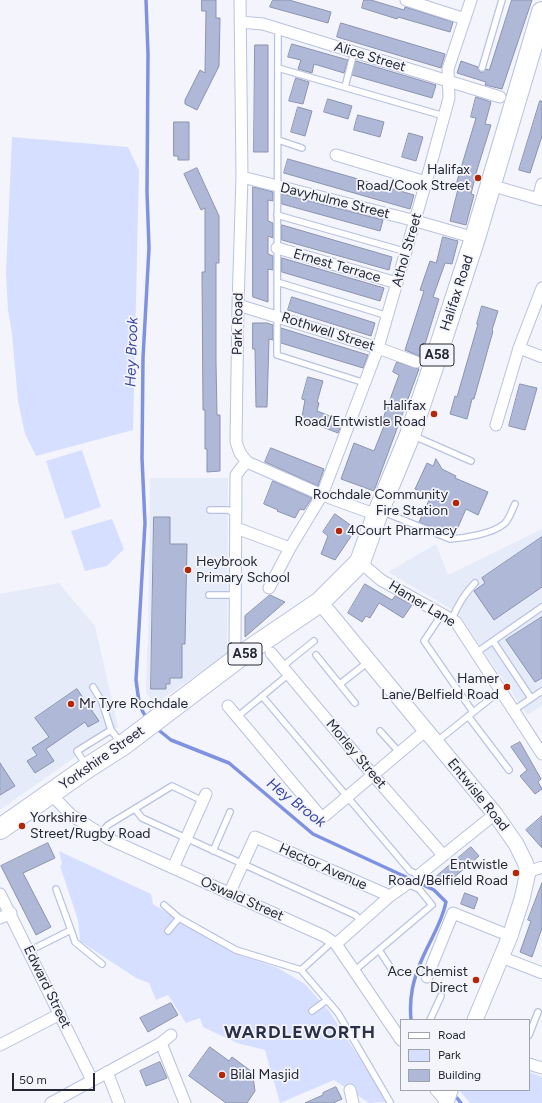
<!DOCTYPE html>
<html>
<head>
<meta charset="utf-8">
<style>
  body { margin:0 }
  #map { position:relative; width:542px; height:1103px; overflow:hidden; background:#f4f5fc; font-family:Figtree,sans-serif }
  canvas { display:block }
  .legend { position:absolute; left:400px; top:1019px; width:130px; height:72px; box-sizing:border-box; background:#f4f5fc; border:1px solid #a1a3ac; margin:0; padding:5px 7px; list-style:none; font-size:12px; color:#252834 }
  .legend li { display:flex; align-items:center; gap:8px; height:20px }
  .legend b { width:20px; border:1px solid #a1a3ac }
  .scale { position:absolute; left:12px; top:1073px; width:83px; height:18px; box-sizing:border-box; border:2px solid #252834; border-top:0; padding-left:5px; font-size:12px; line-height:14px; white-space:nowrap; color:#252834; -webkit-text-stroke:3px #f4f5fc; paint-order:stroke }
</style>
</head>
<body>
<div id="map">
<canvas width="542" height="1103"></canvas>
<ul class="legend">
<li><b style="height:5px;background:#fff"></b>Road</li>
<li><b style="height:11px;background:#d6dfff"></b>Park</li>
<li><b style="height:11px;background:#afb8d6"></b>Building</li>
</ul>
<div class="scale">50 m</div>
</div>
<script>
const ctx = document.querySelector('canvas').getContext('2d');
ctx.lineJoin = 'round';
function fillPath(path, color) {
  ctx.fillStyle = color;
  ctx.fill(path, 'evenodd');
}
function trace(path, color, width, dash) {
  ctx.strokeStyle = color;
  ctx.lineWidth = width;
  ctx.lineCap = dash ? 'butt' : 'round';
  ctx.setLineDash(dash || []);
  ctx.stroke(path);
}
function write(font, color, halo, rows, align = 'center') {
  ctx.font = font + ' Figtree,sans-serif';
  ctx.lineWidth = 3.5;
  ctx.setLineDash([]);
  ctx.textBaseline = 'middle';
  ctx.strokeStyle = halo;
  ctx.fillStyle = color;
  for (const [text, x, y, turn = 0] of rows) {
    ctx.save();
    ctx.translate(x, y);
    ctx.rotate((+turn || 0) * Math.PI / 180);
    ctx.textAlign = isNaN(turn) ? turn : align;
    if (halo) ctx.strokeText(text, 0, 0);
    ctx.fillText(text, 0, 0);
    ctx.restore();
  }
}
fillPath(new Path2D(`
  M150,478H228L227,654L155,704L146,693L147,648L148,647Z
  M542,529V706L527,715L458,613L388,572L436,544L448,575Z
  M59,583L95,626L118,727L0,810V594Z`), '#e6ebfa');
fillPath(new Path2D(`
  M12,137L128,147L139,170L133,430L36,456L25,434L18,401L12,334L8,310L6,273Z
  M82,450L101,507L65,519L46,461Z
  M112,519L124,549L107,566L85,571L71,531Z
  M59,851L151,894L153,904L186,925L234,953L278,968L305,984L329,1011L388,1102L369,1103L334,1080L280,1103L265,1050L237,1043L203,1027L200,1018L186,1023L168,995L156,1000L149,983L136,978L80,941L78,920L60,866L62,864Z
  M529,1072L542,1077V1103H470L460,1091L529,1090Z`), '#d6dfff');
trace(new Path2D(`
  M146,0L148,54L147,192L149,248L143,358L142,458L145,523L136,680C138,693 138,709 148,719
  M156,728L171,740L229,763L313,834L434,890L446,902C442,923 430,940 422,959C413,980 409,997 411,1020
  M457,1098L461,1103`), '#7f92e1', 3.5);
const building = new Path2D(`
  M202,0H216V18H220L219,66L197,110L185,104V100L200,70L205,73L206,11H202Z
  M273,0H289L331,12L328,23L270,7Z
  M364,0H371L404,10L405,7L453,22L450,32L398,17L397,19L362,8Z
  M512,0H532L502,89L485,85L486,82L457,73L461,61L478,67V69L480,72H483L486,69L489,70Z
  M341,23L445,54L441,68L337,37Z
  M292,44L348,60L344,73L314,64L312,73L298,69L301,60L288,57Z
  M255,45H268V152H254Z
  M356,61L436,85L432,98L352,75Z
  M296,78L309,82L303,104L289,101Z
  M476,97L491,102L485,124L491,125L477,170L471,194L474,195L466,225L450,221L458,189L455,188L476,118L471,117Z
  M328,99L352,106L348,119L324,112Z
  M540,101H542V136L530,173L519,170Z
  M298,107L312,111L305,136L291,132Z
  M358,115L384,122L380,137L354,130Z
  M174,122H189V160H178V156H174Z
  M409,133L423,137L416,161L402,157Z
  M288,159L414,195L410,209L284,173Z
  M197,168L219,216V263H216V362L217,415H220V471L207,472V449H205V410H203L202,272H205V208L201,210L184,174Z
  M253,187L273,192V201L268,200V221L273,223V238L268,236V254L273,256V270L268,269V302L253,297Z
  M282,194L383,220L380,231L282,204Z
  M282,225L392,257L389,270L282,240Z
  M443,237L458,241L452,264L445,263L433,297L439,299L421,357L405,350L424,291L420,290L430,261L436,263Z
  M282,258L384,288L380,301L282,272Z
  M292,297L375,323L371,336L288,310Z
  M482,306L498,311L492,330L493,331L474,399H472L467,419L450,414L455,396L457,397L478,324H477Z
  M253,323H267L273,325V340L269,339L267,407H256L255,349H253Z
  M281,328L368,355L363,368L281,343Z
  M397,362L419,369L374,491L341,479L354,443L374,451L384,426L381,424L399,375L393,372Z
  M308,377L323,381L317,402L319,403L317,411L343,421L338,433L315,424L314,426L301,422L305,400L302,399Z
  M520,384L537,388L525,430L509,426Z
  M271,448L324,469L318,486L265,462Z
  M436,459L442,469L456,476L455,478L488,492L478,515L466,509L455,534L451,535L419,522L431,496L415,489L427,463L433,466Z
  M273,481L312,498L304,510L300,509L295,518L277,511L278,510L264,504Z
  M335,514L356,529L335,560L321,554L328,536L323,532Z
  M154,517H170V544H187L185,644H182V678H170V684H166V689H151Z
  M542,537V587L494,620L474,591L485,583L482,578Z
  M365,584L392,600L395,596L412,605L403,618L379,603L370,618L366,616L362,622L348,613Z
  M270,595L285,602L245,637V616Z
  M542,617V678L535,682L506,640Z
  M77,689L99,721L88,727L85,722L46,749L54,761L35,773L27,761L37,755L32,748L49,737L35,718Z
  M520,742L541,779L538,782L542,789L535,794L520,776L527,770L511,747Z
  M0,763L15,786L0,795Z
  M542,816V848L526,830Z
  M48,843L55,858L23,873L51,927L36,935L1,866Z
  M471,847L479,856L445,885L437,876Z
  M542,883V928L532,957L520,952L531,921L528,920Z
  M465,893L478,898L474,909L461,904Z
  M171,1003L178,1015L148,1032L140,1018Z
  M210,1047L229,1061L232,1057L255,1074L253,1077L255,1091L247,1103H226L189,1076Z
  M160,1062L167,1078L146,1086L140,1071Z
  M336,1087L342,1099L333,1103H305L323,1095V1093Z`);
fillPath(building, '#afb8d6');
trace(building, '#8a93af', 1);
const lane = new Path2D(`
  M278,29L277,355L365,383
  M278,68L444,116
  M482,68L502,0
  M345,87L354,52
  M278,140L302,148
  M277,215L407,252
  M277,282L388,316
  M414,436L471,461
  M210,510H228L236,514
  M381,511L450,539C465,538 492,534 504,524C509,520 512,510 515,504
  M209,595H235
  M442,614L424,641L473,712
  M452,619C458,604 464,594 475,583
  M493,641L531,698
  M477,652L542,607
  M316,655L355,703
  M283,666L314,641
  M340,684L368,662
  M93,687L102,702L111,730
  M262,696L410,871L419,875
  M514,710L542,691
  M468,716L509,770
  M237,717L289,674
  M380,731L400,753
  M436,742L501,690
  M85,764L77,751L111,730L121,743
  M135,809L142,818L355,915L362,921
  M100,834L108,825L172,786L203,801
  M213,851L230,812
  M164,905L179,918L236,950L301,970L338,1013L390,1102
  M71,930L75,942L102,964
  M168,931L179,918
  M379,950L392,970
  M29,951L71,930L56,889
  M301,970L332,942
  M354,971L432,905L419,889L407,884
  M312,1011L327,1000
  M430,1020L441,996
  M529,1035L538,1012`);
const street = new Path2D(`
  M240,0L242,177L238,305L236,442L240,453L247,462L322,495L377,515
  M406,0L465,19
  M240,22L263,24L500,97
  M336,155L426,182
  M242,177L416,221L475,238
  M490,185L542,200
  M538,199L542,184
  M277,248L397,283
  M238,305L378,348L416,362
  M519,348L542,357
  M496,425L519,348L542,288
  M236,528L290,548
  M360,562L381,580L456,622L542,754
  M269,588L290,548L322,495L378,348L426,182L449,98L448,69L471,0
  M235,641L236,475L242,467L247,462
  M271,653L373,775L443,855
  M228,706L322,818L425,731
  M51,794L71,815L109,839L324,936L336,944L401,1040
  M173,868L206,794
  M528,872L542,867
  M419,875L495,814
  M0,894L92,1080
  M229,894L255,837L390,896
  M0,918L11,913
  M336,944L390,896L407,884
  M501,957L542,973
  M427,977L453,913L510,936
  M161,1043L185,1103
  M0,1045L60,1014
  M529,1064L542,1068
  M107,1072L119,1103
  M350,1090L353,1103
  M436,1090L446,1101
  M51,1103L161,1043L171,1035`);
const secondary = new Path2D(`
  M320,602L495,814L516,844L525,862L528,872L522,899L510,936L475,1020
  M446,1103L450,1090`);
const highway = new Path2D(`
  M0,829L87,768L123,745L242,655L320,602L360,562L377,515L410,435L434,364L475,238L542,12`);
trace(lane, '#b9c2e0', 8);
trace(street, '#b9c2e0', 13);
trace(secondary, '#b9c2e0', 17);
trace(highway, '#b9c2e0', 22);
trace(lane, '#fff', 5.5);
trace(street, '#fff', 11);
trace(secondary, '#fff', 15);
trace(highway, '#fff', 20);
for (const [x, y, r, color] of [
  [478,178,4,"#b32707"],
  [434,414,4,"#b32707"],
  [456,503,4,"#b32707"],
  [339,531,4,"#b32707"],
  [188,570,4,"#b32707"],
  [507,687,4,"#b32707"],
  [71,704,4,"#b32707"],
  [22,826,4,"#b32707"],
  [516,873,4,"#b32707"],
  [476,980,4,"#b32707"],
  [222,1075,4,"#b32707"]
]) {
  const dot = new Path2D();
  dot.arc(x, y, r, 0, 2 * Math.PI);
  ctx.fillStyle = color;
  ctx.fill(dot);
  trace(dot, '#f4f5fc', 1.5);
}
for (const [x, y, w] of [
  [437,355,34],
  [245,654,34]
]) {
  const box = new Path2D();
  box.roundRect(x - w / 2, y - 11, w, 22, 3);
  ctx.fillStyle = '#f4f5fc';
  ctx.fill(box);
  trace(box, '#252834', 1);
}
write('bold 13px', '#252834', null, [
  ["A58",437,355],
  ["A58",245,654]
]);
write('14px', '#252834', '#f4f5fc', [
  ["Alice Street",370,57,17],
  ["Davyhulme Street",335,201,14],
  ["Athol Street",407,250,-74],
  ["Ernest Terrace",337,266,16],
  ["Halifax Road",457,293,-72],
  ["Park Road",238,324,-89],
  ["Rothwell Street",328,332,18],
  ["Hamer Lane",422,604,31],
  ["Morley Street",356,754,50],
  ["Yorkshire Street",102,758,-35],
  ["Entwisle Road",478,795,51],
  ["Hector Avenue",323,867,24],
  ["Oswald Street",242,899,24],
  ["Edward Street",47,987,64]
]);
write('14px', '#252834', '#f4f5fc', [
  ["Halifax",470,170],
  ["Road/Cook Street",470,186],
  ["Halifax",426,406],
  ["Road/Entwistle Road",426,422],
  ["Rochdale Community",448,495],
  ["Fire Station",448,511],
  ["4Court Pharmacy",347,531,"left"],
  ["Heybrook",196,562,"left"],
  ["Primary School",196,578,"left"],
  ["Hamer",499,679],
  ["Lane/Belfield Road",499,695],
  ["Mr Tyre Rochdale",79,704,"left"],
  ["Yorkshire",30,818,"left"],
  ["Street/Rugby Road",30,834,"left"],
  ["Entwistle",508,865],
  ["Road/Belfield Road",508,881],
  ["Ace Chemist",468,972],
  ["Direct",468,988],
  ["Bilal Masjid",230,1075,"left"]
], 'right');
write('italic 15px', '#3845a2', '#f4f5fc', [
  ["Hey Brook",132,352,-88],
  ["Hey Brook",296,803,38]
]);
ctx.letterSpacing = '1px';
write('bold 18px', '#2a3048', '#f4f5fc', [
  ["WARDLEWORTH",300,1033]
]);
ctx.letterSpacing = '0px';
</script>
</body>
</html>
